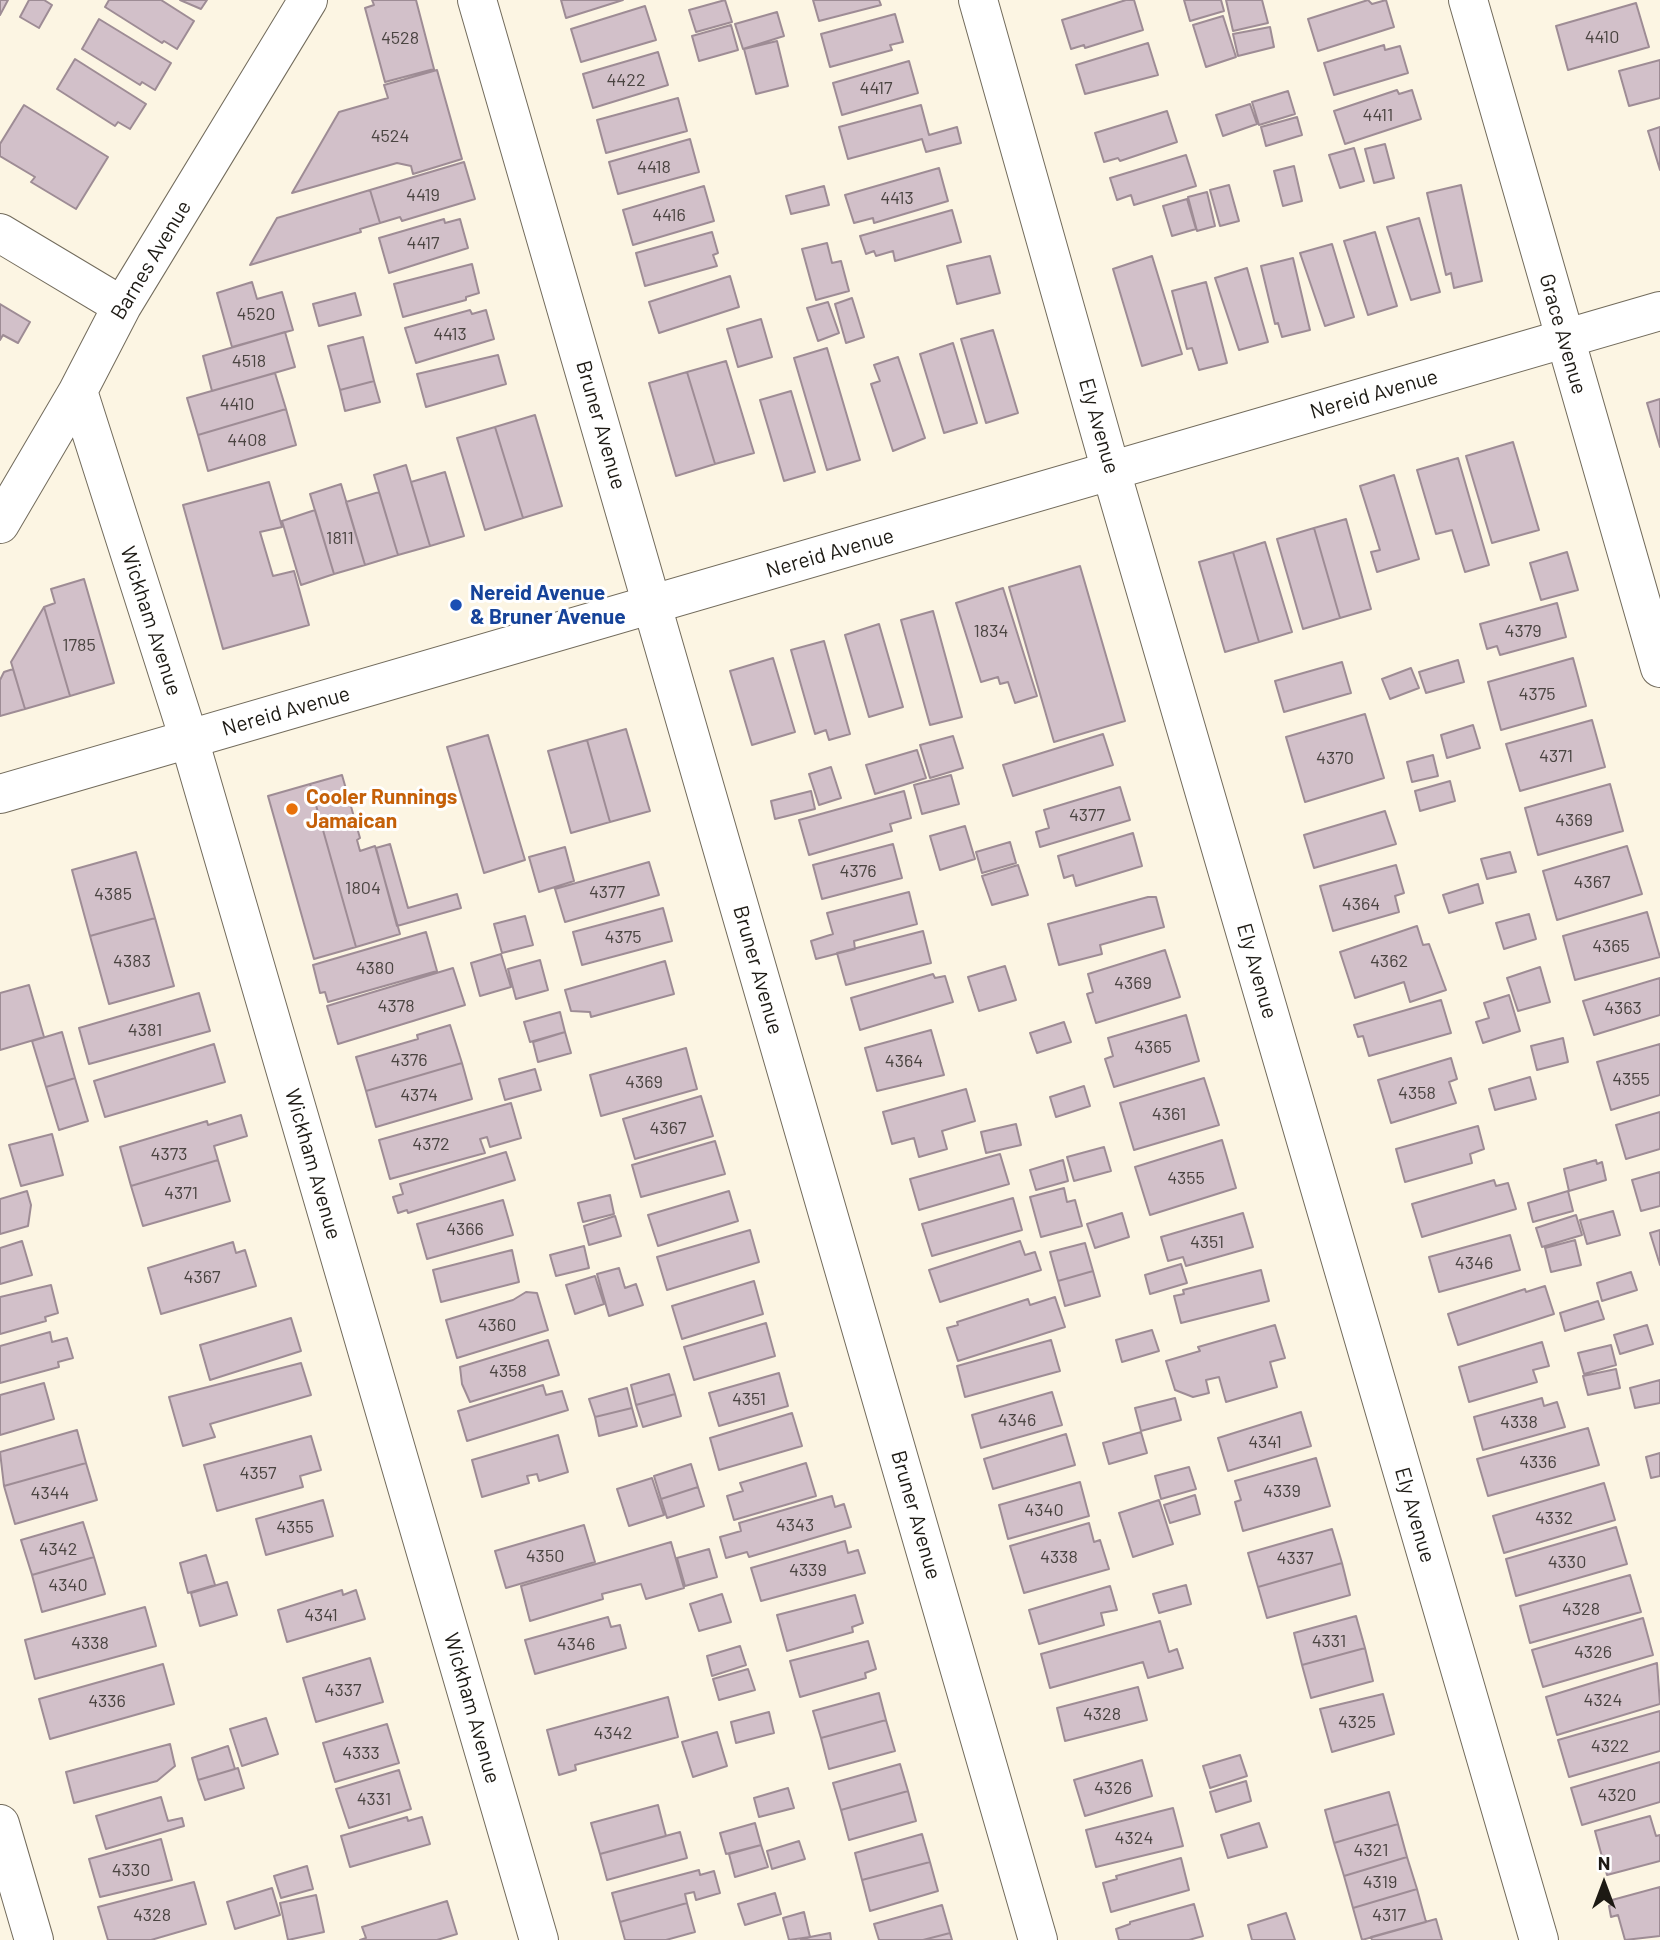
<!DOCTYPE html>
<html>
<head>
<meta charset="utf-8">
<style>
  body { margin:0 }
  #map { position:relative; width:1660px; height:1940px; overflow:hidden; background:#fcf5e3; font-family:Barlow,sans-serif }
  canvas { display:block }
  .north { position:absolute; left:1569px; top:1849px; width:70px; height:70px; -webkit-text-stroke:5px #fff; paint-order:stroke; rotate:0deg; font-size:19px; font-weight:700; line-height:28px; text-align:center; color:#1d1a14 }
  .north::after { content:''; display:block; margin:auto; width:24px; height:32px; background:#1d1a14; clip-path:polygon(50% 0,100% 100%,50% 72%,0 100%) }
</style>
</head>
<body>
<div id="map">
<canvas width="1660" height="1940"></canvas>
<div class="north">N</div>
</div>
<script>
const ctx = document.querySelector('canvas').getContext('2d');
ctx.lineJoin = 'round';
function fillPath(path, color) {
  ctx.fillStyle = color;
  ctx.fill(path, 'evenodd');
}
function trace(path, color, width, dash) {
  ctx.strokeStyle = color;
  ctx.lineWidth = width;
  ctx.lineCap = dash ? 'butt' : 'round';
  ctx.setLineDash(dash || []);
  ctx.stroke(path);
}
function write(font, color, halo, rows, align = 'center') {
  ctx.font = font + ' Barlow,sans-serif';
  ctx.lineWidth = 6;
  ctx.setLineDash([]);
  ctx.textBaseline = 'middle';
  ctx.strokeStyle = halo;
  ctx.fillStyle = color;
  for (const [text, x, y, turn = 0] of rows) {
    ctx.save();
    ctx.translate(x, y);
    ctx.rotate((+turn || 0) * Math.PI / 180);
    ctx.textAlign = isNaN(turn) ? turn : align;
    if (halo) ctx.strokeText(text, 0, 0);
    ctx.fillText(text, 0, 0);
    ctx.restore();
  }
}
const building = new Path2D(`
  M0,0H8L0,15Z
  M29,0H44L52,5L39,28L20,17Z
  M109,0H161L194,21L177,49L164,41L162,43L105,7Z
  M180,0H207L201,9Z
  M372,0H416L434,69L385,82L365,8L374,5Z
  M561,0H623L566,18Z
  M725,0L732,22L696,32L689,10Z
  M813,0H879L881,5L819,21Z
  M1126,0H1134L1143,30L1085,48L1084,45L1071,49L1062,20Z
  M1184,0H1221L1224,11L1190,21Z
  M1226,0H1262L1268,23L1233,31Z
  M1368,0L1372,4L1386,0L1394,27L1318,51L1308,19Z
  M1636,3L1649,47L1568,70L1556,26Z
  M645,6L656,40L581,62L571,29Z
  M777,12L784,36L743,49L735,24Z
  M895,14L903,42L890,45L892,50L830,67L821,34Z
  M1223,16L1236,57L1206,67L1193,25Z
  M99,19L171,63L155,90L142,82L140,85L82,49Z
  M731,25L738,50L699,61L692,36Z
  M1270,27L1274,47L1238,56L1233,34Z
  M777,41L788,86L756,94L744,49Z
  M1148,43L1158,75L1085,94L1076,65Z
  M1384,45L1385,50L1400,46L1408,73L1334,95L1324,63Z
  M658,52L668,85L593,108L583,74Z
  M75,59L146,104L130,129L118,122L115,126L57,89Z
  M1660,60V98L1629,106L1619,71Z
  M909,61L918,93L842,115L833,83Z
  M437,70L462,159L413,174L411,166L397,163L292,193L339,112L388,98L384,85Z
  M1397,90L1399,94L1412,90L1421,119L1345,144L1334,111Z
  M1288,91L1295,114L1259,125L1252,102Z
  M678,98L687,131L606,153L597,120Z
  M1250,104L1257,124L1223,136L1216,115Z
  M24,105L108,157L76,209L31,182L35,177L0,156V144Z
  M921,105L929,135L957,127L961,143L926,152L922,139L848,159L839,127Z
  M1167,111L1177,142L1120,161L1118,158L1104,162L1095,133Z
  M1297,117L1302,135L1266,146L1261,127Z
  M1660,127V170L1648,131Z
  M690,139L699,172L618,194L609,162Z
  M1385,144L1394,178L1374,183L1365,149Z
  M1354,148L1364,181L1340,188L1329,155Z
  M1186,155L1196,186L1134,205L1131,195L1117,200L1110,178Z
  M464,162L475,199L402,221L400,217L380,223L370,190Z
  M1294,166L1302,201L1283,206L1274,171Z
  M939,168L948,201L874,223L873,218L854,223L845,195Z
  M1229,185L1239,221L1220,226L1210,190Z
  M1461,185L1482,281L1454,288L1451,273L1446,275L1427,193Z
  M704,186L714,221L633,245L623,210Z
  M824,186L829,205L791,214L786,196Z
  M370,190L380,223L360,229L361,232L250,265L277,218Z
  M1207,192L1215,226L1197,231L1188,197Z
  M1187,199L1196,229L1172,236L1163,206Z
  M952,210L961,242L895,261L893,251L876,256L874,251L866,254L860,236Z
  M1419,218L1440,292L1411,300L1387,227Z
  M444,219L445,223L460,219L468,248L389,273L379,238Z
  M712,232L718,253L713,255L717,266L645,286L636,253Z
  M1375,232L1397,306L1368,315L1344,241Z
  M827,243L832,263L841,261L849,291L816,300L802,249Z
  M1332,244L1354,317L1325,326L1300,253Z
  M990,256L1000,293L957,304L947,266Z
  M1152,256L1182,354L1142,366L1113,269Z
  M1293,258L1310,330L1282,337L1278,323L1275,324L1261,266Z
  M472,264L479,293L466,297V300L403,317L394,284Z
  M1247,268L1268,342L1239,350L1215,278Z
  M730,276L739,307L659,333L649,302Z
  M252,282L257,299L282,292L293,330L232,347L217,293Z
  M1206,282L1227,363L1199,370L1192,348L1187,349L1172,291Z
  M355,293L361,315L319,326L313,304Z
  M852,298L864,337L846,343L835,304Z
  M828,302L839,333L818,341L807,308Z
  M0,304L30,322L18,343L3,335L0,340Z
  M470,310L472,314L486,310L494,339L416,363L405,328Z
  M761,319L772,357L738,367L727,329Z
  M993,330L1018,413L986,423L961,339Z
  M285,332L295,367L212,391L203,356Z
  M363,337L374,381L340,390L328,346Z
  M953,343L977,423L944,433L920,354Z
  M827,348L860,460L827,470L794,358Z
  M498,355L506,384L426,407L417,374Z
  M898,357L925,438L893,451L871,384L880,381L874,365Z
  M726,361L754,453L715,464L687,372Z
  M687,372L715,464L676,476L649,383Z
  M275,373L286,409L198,435L187,398Z
  M374,381L380,402L345,411L340,390Z
  M791,391L815,472L784,481L760,400Z
  M1660,399V447L1647,403Z
  M286,409L296,445L208,471L198,435Z
  M535,415L562,506L523,518L495,427Z
  M495,427L523,518L485,530L457,438Z
  M1513,442L1539,530L1492,543L1466,456Z
  M1458,458L1489,565L1465,572L1452,530L1436,534L1417,470Z
  M406,465L430,546L398,555L374,475Z
  M445,472L464,536L430,546L411,482Z
  M1394,475L1419,559L1377,572L1371,552L1380,550L1360,486Z
  M269,482L282,527L260,532L273,576L294,571L309,625L223,649L183,505Z
  M341,484L365,565L334,574L310,494Z
  M379,492L398,555L365,565L346,502Z
  M315,510L334,574L301,585L282,521Z
  M1346,519L1371,609L1340,618L1314,528Z
  M1314,528L1340,618L1303,629L1277,539Z
  M1265,542L1292,632L1259,642L1233,552Z
  M1233,552L1259,642L1225,652L1199,562Z
  M1567,552L1578,590L1541,600L1530,563Z
  M1080,566L1125,721L1054,742L1009,587Z
  M84,579L114,683L70,696L44,607L55,603L51,589Z
  M1003,588L1037,696L1015,703L1008,682L1000,684L998,677L981,682L956,603Z
  M1557,603L1566,637L1500,655L1497,646L1487,649L1480,624Z
  M44,607L70,696L25,709L11,662Z
  M933,611L962,717L930,725L901,620Z
  M879,624L903,707L869,717L845,635Z
  M824,641L850,734L829,740L826,730L815,734L791,650Z
  M773,658L795,732L752,745L730,671Z
  M1573,658L1586,706L1501,730L1488,682Z
  M1458,660L1464,682L1426,693L1419,672Z
  M1342,662L1351,693L1284,712L1275,681Z
  M1411,668L1419,688L1390,699L1382,679Z
  M13,669L25,709L0,716V680L4,672Z
  M1365,714L1384,778L1305,802L1286,737Z
  M1592,720L1605,767L1520,791L1506,744Z
  M1473,725L1480,748L1447,758L1441,735Z
  M626,729L650,811L610,822L587,740Z
  M1103,734L1113,765L1013,796L1003,765Z
  M488,735L525,860L484,873L447,747Z
  M953,736L963,768L930,778L920,745Z
  M587,740L610,822L571,833L548,751Z
  M917,750L926,778L875,794L866,765Z
  M1433,755L1438,776L1412,782L1407,762Z
  M831,767L841,798L819,805L809,774Z
  M342,775L360,838L357,840L360,851L375,846L400,934L356,947L310,784Z
  M951,775L959,804L922,814L914,785Z
  M1450,781L1455,801L1420,811L1415,791Z
  M310,784L356,947L314,959L268,796Z
  M1610,784L1623,831L1538,855L1525,808Z
  M1120,787L1130,820L1040,847L1036,832L1049,828L1044,810Z
  M811,791L815,809L775,819L771,801Z
  M904,791L911,818L890,824L892,831L809,855L799,820Z
  M1385,811L1396,844L1314,868L1304,835Z
  M965,826L975,859L940,870L930,836Z
  M1133,833L1142,866L1076,886L1073,875L1064,878L1058,856Z
  M1010,842L1016,863L982,873L976,852Z
  M390,844L408,908L457,894L461,908L397,926L376,848Z
  M893,844L902,878L822,899L813,865Z
  M1627,846L1642,894L1557,920L1543,871Z
  M565,847L574,881L539,892L529,857Z
  M136,852L155,918L90,936L72,870Z
  M1510,852L1516,872L1487,879L1481,859Z
  M649,862L659,895L565,922L555,889Z
  M1018,865L1028,895L992,905L982,876Z
  M1396,865L1404,893L1395,896L1399,912L1333,931L1320,886Z
  M1478,884L1483,903L1449,913L1443,895Z
  M909,892L917,924L854,941L855,949L816,959L811,941L833,934L827,913Z
  M1148,897H1156L1164,927L1100,945L1102,954L1059,965L1048,924Z
  M663,908L672,941L582,965L573,932Z
  M1647,912L1660,957L1575,980L1563,936Z
  M1529,914L1536,939L1504,949L1496,923Z
  M525,916L533,945L502,953L494,924Z
  M155,918L174,986L109,1004L90,936Z
  M1417,926L1423,945L1429,944L1446,990L1410,1002L1404,982L1355,998L1340,952Z
  M923,931L931,963L846,985L837,953Z
  M426,932L437,971L328,1002L325,992L320,993L313,965Z
  M1165,950L1180,997L1096,1023L1087,994L1093,992L1088,974Z
  M501,954L511,987L480,996L471,963Z
  M540,960L548,990L516,999L508,969Z
  M665,961L674,994L591,1017L590,1012L571,1011L565,990Z
  M1005,966L1016,1000L979,1011L968,977Z
  M1540,967L1550,1002L1518,1011L1507,978Z
  M453,968L465,1005L338,1044L327,1006Z
  M933,974L935,978L945,976L953,1002L860,1030L851,998Z
  M1660,978V1015L1594,1035L1583,1001Z
  M29,985L44,1037L0,1050V993Z
  M199,993L210,1031L89,1064L79,1028Z
  M1509,995L1520,1031L1483,1043L1476,1022L1489,1018L1484,1003Z
  M1441,1000L1451,1033L1369,1056L1363,1036L1358,1037L1354,1025Z
  M560,1012L565,1032L530,1042L524,1022Z
  M1186,1015L1199,1061L1114,1087L1105,1059L1113,1056L1108,1038Z
  M1064,1022L1071,1042L1037,1053L1030,1033Z
  M450,1025L462,1063L366,1091L356,1057L418,1039L417,1035Z
  M931,1030L944,1075L877,1091L865,1048Z
  M62,1032L75,1078L46,1087L32,1041Z
  M565,1032L571,1053L538,1062L533,1042Z
  M1563,1038L1568,1062L1537,1070L1531,1046Z
  M214,1044L225,1082L105,1117L94,1081Z
  M1660,1044V1095L1611,1110L1597,1062Z
  M686,1048L697,1089L601,1116L590,1075Z
  M1451,1058L1457,1079L1449,1082L1456,1103L1391,1123L1378,1080Z
  M462,1063L472,1099L376,1127L366,1091Z
  M535,1069L541,1090L505,1100L499,1079Z
  M1530,1077L1536,1099L1495,1110L1489,1089Z
  M75,1078L88,1121L59,1130L46,1087Z
  M1204,1078L1219,1125L1134,1150L1120,1103Z
  M1084,1086L1090,1106L1056,1117L1050,1097Z
  M966,1089L975,1121L942,1131L947,1149L919,1157L914,1138L892,1144L883,1112Z
  M701,1096L713,1136L635,1159L623,1119Z
  M511,1103L521,1138L490,1147L487,1137L480,1139L485,1153L390,1179L379,1140Z
  M1660,1112V1149L1626,1159L1616,1125Z
  M241,1115L247,1136L214,1146L218,1160L131,1186L120,1147L207,1121L208,1125Z
  M1016,1124L1021,1145L986,1153L981,1132Z
  M1478,1126L1484,1149L1470,1154L1472,1163L1405,1182L1396,1149Z
  M52,1134L63,1175L21,1186L9,1145Z
  M1222,1140L1236,1188L1150,1215L1135,1167Z
  M715,1141L725,1174L641,1197L632,1165Z
  M1104,1147L1111,1171L1074,1181L1067,1157Z
  M506,1152L515,1180L408,1213L407,1210L398,1213L393,1197L403,1194L400,1184Z
  M1000,1154L1009,1184L919,1210L910,1179Z
  M218,1160L230,1201L143,1226L131,1186Z
  M1063,1160L1068,1181L1036,1190L1030,1170Z
  M1596,1160L1597,1164L1602,1162L1606,1180L1569,1191L1564,1169Z
  M1660,1172V1206L1641,1211L1632,1180Z
  M1494,1180L1496,1186L1508,1183L1516,1209L1422,1237L1412,1204Z
  M1064,1188L1067,1202L1075,1200L1082,1226L1041,1237L1030,1197Z
  M27,1191L31,1205L28,1226L0,1234V1199Z
  M729,1191L738,1221L658,1246L648,1215Z
  M1568,1191L1573,1211L1533,1222L1528,1203Z
  M610,1195L614,1214L583,1222L578,1203Z
  M1013,1198L1022,1230L932,1256L922,1224Z
  M503,1200L513,1235L427,1259L417,1224Z
  M1613,1211L1620,1235L1587,1244L1580,1220Z
  M1122,1213L1129,1237L1095,1248L1087,1224Z
  M1243,1213L1253,1247L1186,1266L1183,1257L1168,1261L1161,1237Z
  M1576,1215L1582,1235L1542,1247L1536,1228Z
  M615,1216L621,1236L589,1245L584,1226Z
  M750,1230L759,1262L667,1290L657,1257Z
  M1660,1230V1265L1650,1233Z
  M1510,1235L1520,1270L1439,1292L1429,1257Z
  M1575,1240L1581,1265L1551,1272L1545,1248Z
  M22,1241L32,1275L0,1284V1248Z
  M1020,1241L1025,1255L1035,1252L1041,1270L940,1302L929,1270Z
  M233,1242L236,1253L245,1250L256,1286L161,1314L148,1268Z
  M1085,1243L1093,1271L1058,1281L1050,1252Z
  M584,1246L589,1268L556,1276L550,1255Z
  M512,1250L519,1282L441,1302L433,1270Z
  M1181,1264L1187,1283L1150,1294L1145,1275Z
  M619,1268L625,1288L636,1284L643,1305L609,1316L597,1274Z
  M1261,1270L1269,1301L1181,1323L1174,1296L1184,1294L1183,1290Z
  M1093,1271L1100,1296L1065,1306L1058,1281Z
  M1631,1272L1637,1290L1602,1301L1597,1283Z
  M595,1276L604,1304L575,1314L566,1285Z
  M754,1281L763,1314L682,1339L672,1306Z
  M51,1285L58,1313L45,1317L46,1321L0,1334V1297Z
  M1545,1286L1554,1314L1458,1345L1448,1314L1525,1289L1526,1292Z
  M526,1292L537,1293L548,1330L457,1358L446,1320L513,1300Z
  M1055,1297L1065,1327L958,1361L947,1328L958,1325L957,1322L1028,1299L1030,1305Z
  M1598,1301L1604,1319L1565,1331L1560,1313Z
  M291,1318L301,1351L210,1380L200,1345Z
  M766,1323L775,1356L694,1380L684,1347Z
  M1275,1325L1285,1358L1270,1362L1277,1387L1226,1402L1219,1377L1206,1380L1209,1393L1193,1397L1175,1390L1166,1361L1200,1351L1198,1347Z
  M1647,1325L1653,1344L1620,1354L1614,1335Z
  M1152,1330L1159,1351L1122,1362L1116,1340Z
  M50,1332L52,1342L67,1338L73,1358L58,1362L59,1367L0,1383V1346Z
  M548,1340L559,1375L470,1402L462,1384L460,1367Z
  M1051,1340L1060,1371L965,1397L957,1366Z
  M1542,1342L1549,1366L1533,1370L1537,1382L1469,1402L1459,1367Z
  M1611,1345L1616,1365L1584,1374L1578,1353Z
  M301,1363L311,1395L210,1424L215,1437L183,1446L169,1397Z
  M1616,1369L1620,1388L1588,1395L1583,1376Z
  M779,1373L788,1406L719,1426L709,1393Z
  M669,1374L675,1394L636,1405L631,1385Z
  M1660,1380V1403L1635,1408L1630,1388Z
  M44,1383L54,1419L0,1435V1395Z
  M543,1385L546,1395L562,1391L568,1410L467,1441L458,1411Z
  M627,1388L632,1408L595,1417L589,1399Z
  M1052,1392L1062,1425L981,1448L972,1415Z
  M675,1394L681,1416L643,1427L636,1405Z
  M1175,1398L1181,1420L1141,1431L1135,1408Z
  M1542,1398L1544,1406L1557,1402L1565,1427L1483,1450L1474,1417Z
  M632,1408L637,1426L599,1436L595,1417Z
  M1301,1412L1311,1446L1228,1471L1218,1438Z
  M792,1413L802,1446L719,1470L710,1438Z
  M1588,1428L1599,1465L1488,1496L1477,1459Z
  M77,1430L86,1463L4,1486L0,1452Z
  M1141,1432L1147,1453L1109,1464L1103,1443Z
  M1066,1434L1075,1465L993,1489L984,1459Z
  M558,1435L568,1472L539,1481L537,1474L527,1476L529,1483L482,1497L472,1460Z
  M311,1436L321,1470L300,1476L303,1487L217,1511L204,1465Z
  M1660,1453V1476L1651,1478L1646,1457Z
  M1316,1458L1330,1506L1243,1531L1235,1502L1241,1500L1235,1481Z
  M86,1463L97,1500L15,1524L4,1486Z
  M806,1463L816,1496L734,1520L727,1496L743,1491L740,1483Z
  M691,1464L698,1487L661,1499L654,1476Z
  M1189,1467L1196,1489L1161,1499L1155,1476Z
  M652,1478L664,1515L629,1526L617,1489Z
  M1080,1482L1089,1516L1008,1539L999,1505Z
  M1604,1483L1615,1520L1504,1553L1493,1516Z
  M698,1487L704,1506L667,1518L661,1499Z
  M1195,1495L1200,1514L1170,1523L1164,1505Z
  M832,1496L835,1507L844,1504L851,1527L749,1557L747,1552L726,1558L720,1537L741,1531L739,1523Z
  M323,1500L333,1536L266,1555L256,1519Z
  M1159,1500L1173,1544L1133,1557L1119,1513Z
  M83,1522L94,1557L32,1575L21,1540Z
  M1089,1523L1094,1542L1100,1540L1109,1569L1024,1593L1010,1546Z
  M584,1525L595,1562L506,1588L495,1551Z
  M1616,1527L1627,1564L1516,1596L1506,1559Z
  M1332,1529L1342,1563L1258,1587L1248,1553Z
  M845,1541L848,1553L858,1550L865,1573L761,1601L751,1568Z
  M671,1542L684,1588L646,1599L641,1584L602,1594L603,1599L530,1621L521,1586Z
  M709,1549L717,1577L685,1586L677,1558Z
  M206,1555L215,1585L188,1593L180,1563Z
  M94,1557L105,1594L42,1612L32,1575Z
  M1342,1563L1350,1595L1267,1618L1258,1587Z
  M1630,1575L1641,1612L1530,1643L1520,1606Z
  M227,1582L237,1615L200,1626L191,1593Z
  M1186,1585L1191,1604L1159,1613L1153,1594Z
  M1110,1586L1117,1610L1101,1613L1104,1625L1039,1644L1029,1610Z
  M342,1590L343,1595L356,1590L365,1619L287,1642L278,1610Z
  M722,1594L731,1622L699,1631L690,1604Z
  M855,1595L863,1623L852,1627L853,1632L787,1651L777,1615Z
  M145,1607L156,1646L35,1679L25,1640Z
  M1356,1616L1365,1648L1302,1665L1294,1633Z
  M608,1617L611,1627L620,1625L626,1648L535,1674L525,1640Z
  M1643,1618L1653,1655L1543,1687L1532,1650Z
  M1160,1621L1169,1652L1177,1649L1183,1668L1148,1678L1143,1662L1050,1688L1041,1654Z
  M868,1641L876,1669L865,1673L866,1678L800,1697L790,1661Z
  M740,1646L746,1665L712,1676L707,1656Z
  M1365,1648L1373,1681L1311,1698L1302,1665Z
  M370,1658L383,1702L316,1722L303,1678Z
  M1657,1663L1660,1704L1557,1735L1546,1697Z
  M163,1664L174,1704L50,1739L39,1699Z
  M748,1669L755,1690L719,1700L713,1679Z
  M1138,1687L1147,1720L1065,1741L1057,1708Z
  M879,1693L886,1720L821,1738L813,1711Z
  M1383,1694L1394,1734L1332,1752L1320,1709Z
  M668,1697L678,1737L575,1765L576,1770L559,1775L547,1730Z
  M1660,1711V1751L1569,1777L1558,1740Z
  M769,1712L774,1733L736,1743L731,1722Z
  M266,1718L278,1754L242,1766L230,1729Z
  M886,1720L895,1751L829,1769L821,1738Z
  M387,1724L399,1763L335,1782L323,1743Z
  M717,1732L727,1766L693,1777L682,1742Z
  M170,1744L175,1766L157,1781L74,1803L66,1772Z
  M228,1746L235,1769L198,1780L192,1758Z
  M1240,1755L1247,1776L1210,1788L1203,1766Z
  M1142,1760L1152,1796L1085,1816L1074,1780Z
  M1660,1762V1802L1582,1825L1571,1788Z
  M900,1764L908,1791L841,1810L833,1783Z
  M238,1768L244,1788L205,1800L198,1780Z
  M399,1770L411,1809L349,1828L336,1789Z
  M1246,1781L1251,1801L1216,1812L1210,1792Z
  M788,1788L794,1808L759,1817L754,1798Z
  M908,1791L916,1821L849,1840L841,1810Z
  M1389,1792L1398,1824L1334,1843L1325,1810Z
  M161,1797L168,1821L182,1818L184,1826L106,1849L96,1816Z
  M658,1805L666,1836L600,1854L591,1823Z
  M1173,1808L1183,1846L1096,1867L1086,1830Z
  M1650,1816L1656,1836L1660,1835V1861L1607,1875L1595,1831Z
  M407,1817L408,1821L422,1817L430,1844L350,1867L341,1836Z
  M755,1823L761,1845L726,1854L720,1833Z
  M1259,1823L1267,1847L1228,1858L1221,1835Z
  M1398,1824L1407,1857L1344,1876L1334,1843Z
  M680,1832L687,1858L607,1880L600,1854Z
  M922,1834L930,1862L862,1880L855,1853Z
  M161,1839L172,1880L100,1897L89,1859Z
  M799,1841L805,1859L772,1869L767,1851Z
  M761,1845L768,1867L735,1877L729,1854Z
  M1407,1857L1417,1889L1353,1908L1344,1876Z
  M1181,1858L1189,1890L1111,1912L1103,1883L1117,1879L1116,1876Z
  M930,1862L938,1891L870,1911L862,1880Z
  M307,1866L313,1889L281,1898L274,1876Z
  M699,1870L700,1875L714,1871L720,1893L696,1900L694,1892L685,1894L687,1903L620,1922L612,1893Z
  M194,1882L206,1924L151,1940H108L98,1907Z
  M1660,1887V1936L1625,1940L1618,1915L1611,1917L1609,1906L1613,1904L1612,1900Z
  M272,1888L280,1915L235,1929L227,1902Z
  M1417,1889L1426,1922L1362,1940L1353,1908Z
  M775,1893L781,1914L745,1925L738,1904Z
  M316,1895L324,1932L288,1940L280,1903Z
  M447,1901L457,1934L437,1940H360L366,1938L362,1927Z
  M687,1903L695,1932L666,1940H625L620,1922Z
  M1194,1904L1203,1936L1189,1940H1119L1116,1929L1130,1924V1922Z
  M942,1905L950,1933L923,1940H879L874,1924Z
  M804,1912L810,1937L789,1940L783,1918Z
  M1286,1913L1295,1940H1252L1248,1925Z
  M1436,1919L1442,1940H1372L1371,1937Z
  M830,1933L831,1940H801L810,1937Z
  M950,1933L952,1940H923Z`);
fillPath(building, '#d2c0c9');
trace(building, '#9e8c95', 2);
const minor = new Path2D(`
  M477,0L1038,1940
  M978,0L1111,471L1539,1940
  M1468,0L1660,668
  M0,233L122,306
  M78,391L189,739L539,1940
  M0,524L78,391L122,306L308,0
  M0,1824L34,1940`);
const tertiary = new Path2D(`
  M0,794L1660,311`);
trace(minor, '#726b5c', 40);
trace(tertiary, '#726b5c', 40);
trace(minor, '#fff', 38);
trace(tertiary, '#fff', 38);
for (const [x, y, r, color] of [
  [456,605,7,"#1a4fb4"],
  [292,809,7,"#e8710a"]
]) {
  const dot = new Path2D();
  dot.arc(x, y, r, 0, 2 * Math.PI);
  ctx.fillStyle = color;
  ctx.fill(dot);
  trace(dot, '#fff', 2.5);
}
write('18px', '#4a4441', null, [
  ["4410",1602,37],
  ["4528",400,38],
  ["4422",626,80],
  ["4417",876,88],
  ["4411",1378,115],
  ["4524",390,136],
  ["4418",654,167],
  ["4419",423,195],
  ["4413",897,198],
  ["4416",669,215],
  ["4417",423,243],
  ["4520",256,314],
  ["4413",450,334],
  ["4518",249,361],
  ["4410",237,404],
  ["4408",247,440],
  ["1811",340,538],
  ["1834",991,631],
  ["4379",1523,631],
  ["1785",79,645],
  ["4375",1537,694],
  ["4371",1556,756],
  ["4370",1335,758],
  ["4377",1087,815],
  ["4369",1574,820],
  ["4376",858,871],
  ["4367",1592,882],
  ["1804",363,888],
  ["4377",607,892],
  ["4385",113,894],
  ["4364",1361,904],
  ["4375",623,937],
  ["4365",1611,946],
  ["4383",132,961],
  ["4362",1389,961],
  ["4380",375,968],
  ["4369",1133,983],
  ["4378",396,1006],
  ["4363",1623,1008],
  ["4381",145,1030],
  ["4365",1153,1047],
  ["4376",409,1060],
  ["4364",904,1061],
  ["4355",1631,1079],
  ["4369",644,1082],
  ["4358",1417,1093],
  ["4374",419,1095],
  ["4361",1169,1114],
  ["4367",668,1128],
  ["4372",431,1144],
  ["4373",169,1154],
  ["4355",1186,1178],
  ["4371",181,1193],
  ["4366",465,1229],
  ["4351",1207,1242],
  ["4346",1474,1263],
  ["4367",202,1277],
  ["4360",497,1325],
  ["4358",508,1371],
  ["4351",749,1399],
  ["4346",1017,1420],
  ["4338",1519,1422],
  ["4341",1265,1442],
  ["4336",1538,1462],
  ["4357",258,1473],
  ["4339",1282,1491],
  ["4344",50,1493],
  ["4340",1044,1510],
  ["4332",1554,1518],
  ["4343",795,1525],
  ["4355",295,1527],
  ["4342",58,1549],
  ["4350",545,1556],
  ["4338",1059,1557],
  ["4337",1295,1558],
  ["4330",1567,1562],
  ["4339",808,1570],
  ["4340",68,1585],
  ["4328",1581,1609],
  ["4341",321,1615],
  ["4331",1329,1641],
  ["4338",90,1643],
  ["4346",576,1644],
  ["4326",1593,1652],
  ["4337",343,1690],
  ["4324",1603,1700],
  ["4336",107,1701],
  ["4328",1102,1714],
  ["4325",1357,1722],
  ["4342",613,1733],
  ["4322",1610,1746],
  ["4333",361,1753],
  ["4326",1113,1788],
  ["4320",1617,1795],
  ["4331",374,1799],
  ["4324",1134,1838],
  ["4321",1371,1850],
  ["4330",131,1870],
  ["4319",1380,1882],
  ["4328",152,1915],
  ["4317",1389,1915]
]);
write('21px', '#1d1a14', '#fff', [
  ["Barnes Avenue",151,260,-59],
  ["Grace Avenue",1563,334,74],
  ["Nereid Avenue",1374,394,-16],
  ["Bruner Avenue",601,425,74],
  ["Ely Avenue",1099,426,74],
  ["Nereid Avenue",830,553,-16],
  ["Wickham Avenue",151,621,72],
  ["Nereid Avenue",286,711,-16],
  ["Bruner Avenue",758,970,74],
  ["Ely Avenue",1257,971,74],
  ["Wickham Avenue",313,1164,74],
  ["Bruner Avenue",916,1515,74],
  ["Ely Avenue",1415,1515,74],
  ["Wickham Avenue",472,1708,74]
]);
write('bold 21px', '#164399', '#fff', [
  ["Nereid Avenue",470,593],
  ["& Bruner Avenue",470,617]
], 'left');
write('bold 21px', '#c56008', '#fff', [
  ["Cooler Runnings",306,797],
  ["Jamaican",306,821]
], 'left');
</script>
</body>
</html>
